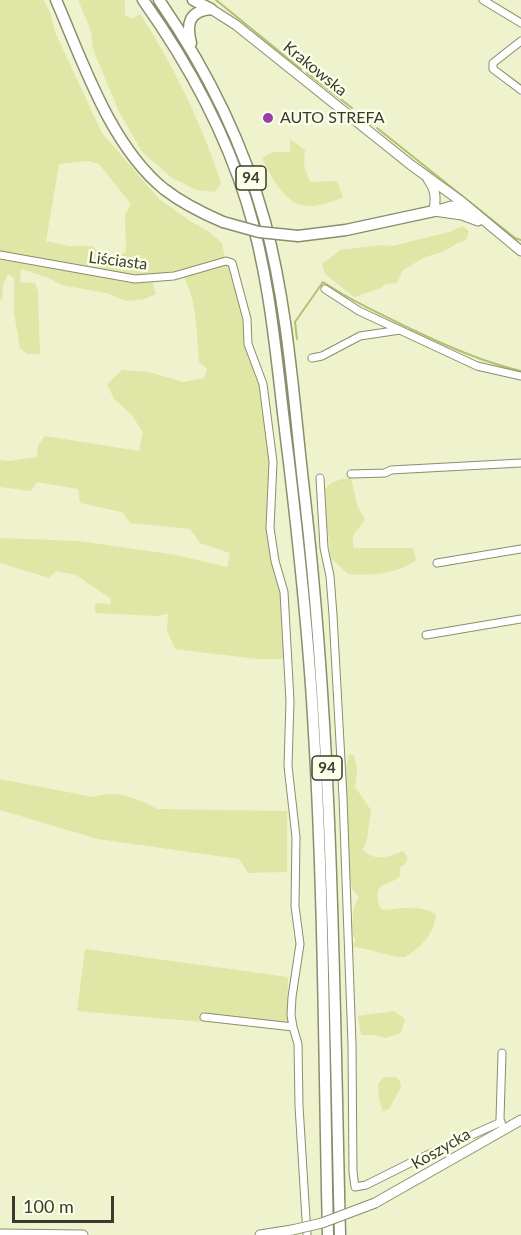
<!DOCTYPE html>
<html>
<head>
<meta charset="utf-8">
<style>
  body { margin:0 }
  #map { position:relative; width:521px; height:1235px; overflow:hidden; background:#eef3ce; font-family:Lato,sans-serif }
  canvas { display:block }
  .scale { position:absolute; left:12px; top:1196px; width:102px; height:27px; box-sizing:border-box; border:3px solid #3a3b2d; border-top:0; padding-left:8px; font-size:18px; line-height:21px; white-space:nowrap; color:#3a3b2d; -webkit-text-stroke:4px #fbfee8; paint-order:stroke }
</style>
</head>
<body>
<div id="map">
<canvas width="521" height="1235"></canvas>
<div class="scale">100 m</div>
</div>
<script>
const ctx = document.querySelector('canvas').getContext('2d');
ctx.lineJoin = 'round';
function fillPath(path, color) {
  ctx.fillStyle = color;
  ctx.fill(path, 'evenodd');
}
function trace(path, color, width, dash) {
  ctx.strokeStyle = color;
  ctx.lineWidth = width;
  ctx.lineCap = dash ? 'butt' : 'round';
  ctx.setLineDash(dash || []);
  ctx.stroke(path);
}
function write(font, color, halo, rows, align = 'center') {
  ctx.font = font + ' Lato,sans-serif';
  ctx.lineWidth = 5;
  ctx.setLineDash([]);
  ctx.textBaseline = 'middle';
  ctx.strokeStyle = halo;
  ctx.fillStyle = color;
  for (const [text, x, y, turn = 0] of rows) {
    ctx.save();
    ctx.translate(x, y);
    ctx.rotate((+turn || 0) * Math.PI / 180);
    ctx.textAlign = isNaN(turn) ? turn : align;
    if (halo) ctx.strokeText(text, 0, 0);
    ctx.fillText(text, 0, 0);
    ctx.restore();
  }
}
fillPath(new Path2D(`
  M0,0H44L51,15L55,32L102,133L159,199L190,221L208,231L222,243L225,259L232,260L248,341L261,383L271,455L270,518L282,583L288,659H257L175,649L167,631L168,614L155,616L95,613V603L110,604L111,599L76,575L56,571L49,578L0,563V538L78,541L176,555L227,567L230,553L200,543L190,529L130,523L122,512L80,503L78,489L37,482L31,491L0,487V460L9,461L37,457L38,446L45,436L139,451L143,433L132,415L114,399L107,384L122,370L149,372L183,382L204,378L207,369L199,362C196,332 198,301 182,274L156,278L153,285L156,294L145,299L126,301L106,293L61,285L49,278L21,269L20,282L35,283L38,292L40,354H27L20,348L14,313V278L8,274L3,285L2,301L0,298ZM88,161L99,164L131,204L125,215L126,252L115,256H104L92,246H69L46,241L59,164Z
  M78,0H125V15L132,19L140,14C174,66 202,124 221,183L215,192L197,190L172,178L143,153L119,112L93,49L91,31Z
  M290,139L305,150L304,165L310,182L337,181L343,197C295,219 283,199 262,158L273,152H290Z
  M463,226L469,231L466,240L456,244L443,252L425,257L403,270L397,283L385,284L381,288L354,297L325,274L322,264L340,250L383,245L392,246L449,232Z
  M351,478L358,508L365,519C357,534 350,530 354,548H413L416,560C398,574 370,576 348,574L331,558L323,493C327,482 340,479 351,478Z
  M349,754L354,755L357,770L355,787L371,810L367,840L363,850C376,862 388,857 403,851L408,858L405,864L400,867V876C385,889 372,880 380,908L384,910C403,908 419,905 436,914C434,934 422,947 405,957C388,957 372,949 354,947L353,943L356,941C350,932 352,905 359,897L352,889L349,870L346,769Z
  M0,779L93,797C115,789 137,798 157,809L287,811V872L248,873L239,859L98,839L0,810Z
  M85,949L288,977L287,1023L208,1014L203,1011L202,1022L77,1011Z
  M394,1011L405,1019L401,1033L385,1038L375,1035H361L358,1016Z
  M389,1077H396L400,1081L401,1087L389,1109L383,1111L379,1099L378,1084L383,1078Z`), '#dfe6a6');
trace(new Path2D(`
  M216,0L301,69
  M307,73L352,108
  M356,111L371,124
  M377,128L515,238L521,240
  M297,339L295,322L323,282C352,301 382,315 413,330C449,347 483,362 521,371`), '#b6be71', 2);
const street = new Path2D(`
  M483,0L521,23
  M521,41L493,63V69L521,90
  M0,255L135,279L174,276L226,261L232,263L247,319L248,344L263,384L273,462L270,528L275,561L284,592L290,701L288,766L296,837L295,906L300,944L292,997L291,1015L293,1027
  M325,289L359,311L477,366L521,376
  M312,358L322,356L360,336L400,330
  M351,474L385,473L391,470L521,463
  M320,478L324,548L330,576L333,615L343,797L352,1044L353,1172L355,1187L366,1185L416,1160L501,1122
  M437,563L521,549
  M426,635L521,619
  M204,1017L293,1027L298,1044L299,1106L307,1235
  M502,1053L500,1119L502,1125`);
const secondary = new Path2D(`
  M211,9L236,25L411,165L462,202L521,251
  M428,179C436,190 436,198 434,211
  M437,210L451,206L469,210
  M434,211L462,215L478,221
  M375,1203L521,1120
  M0,1234L83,1235
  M260,1235L292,1230`);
const primary = new Path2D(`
  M56,0C83,62 110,145 164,189C182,203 202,213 223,222
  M143,0C188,63 224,129 247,203C272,284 277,370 288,454C299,546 309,639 314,733C324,900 324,1068 328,1235
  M159,0C206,68 243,142 265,222C289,311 294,408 305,499C333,743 334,989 340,1235
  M193,0L211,9
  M191,43C186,24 189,11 211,9
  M298,236L346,230L434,211`);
trace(street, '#8a8e6c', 9);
trace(secondary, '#8a8e6c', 11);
trace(primary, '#8a8e6c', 13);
trace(street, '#fff', 7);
trace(secondary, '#fff', 9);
trace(primary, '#fff', 10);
const secondaryBridge = new Path2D(`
  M292,1230L322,1223L375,1203`);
const primaryBridge = new Path2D(`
  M223,222L259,232L298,236`);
trace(secondaryBridge, '#8a8e6c', 11, []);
trace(primaryBridge, '#8a8e6c', 13, []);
trace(secondaryBridge, '#fff', 9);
trace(primaryBridge, '#fff', 10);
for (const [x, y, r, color] of [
  [268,118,6,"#9c3ea7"]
]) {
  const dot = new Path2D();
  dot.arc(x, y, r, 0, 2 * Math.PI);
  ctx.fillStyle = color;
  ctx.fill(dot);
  trace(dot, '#fbfee8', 2);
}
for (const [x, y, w] of [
  [251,178,30],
  [327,768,30]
]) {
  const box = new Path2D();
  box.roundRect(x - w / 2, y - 12, w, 24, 4.5);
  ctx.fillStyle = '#fbfee8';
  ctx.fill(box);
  trace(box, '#3a3b2d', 1.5);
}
write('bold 15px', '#3a3b2d', null, [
  ["94",251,178],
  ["94",327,768]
]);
write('16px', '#3a3b2d', '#fbfee8', [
  ["Krakowska",315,69,39],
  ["Liściasta",118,261,7],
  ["Koszycka",441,1149,-30]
]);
write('16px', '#3a3b2d', '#fbfee8', [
  ["AUTO STREFA",280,118]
], 'left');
</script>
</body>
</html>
